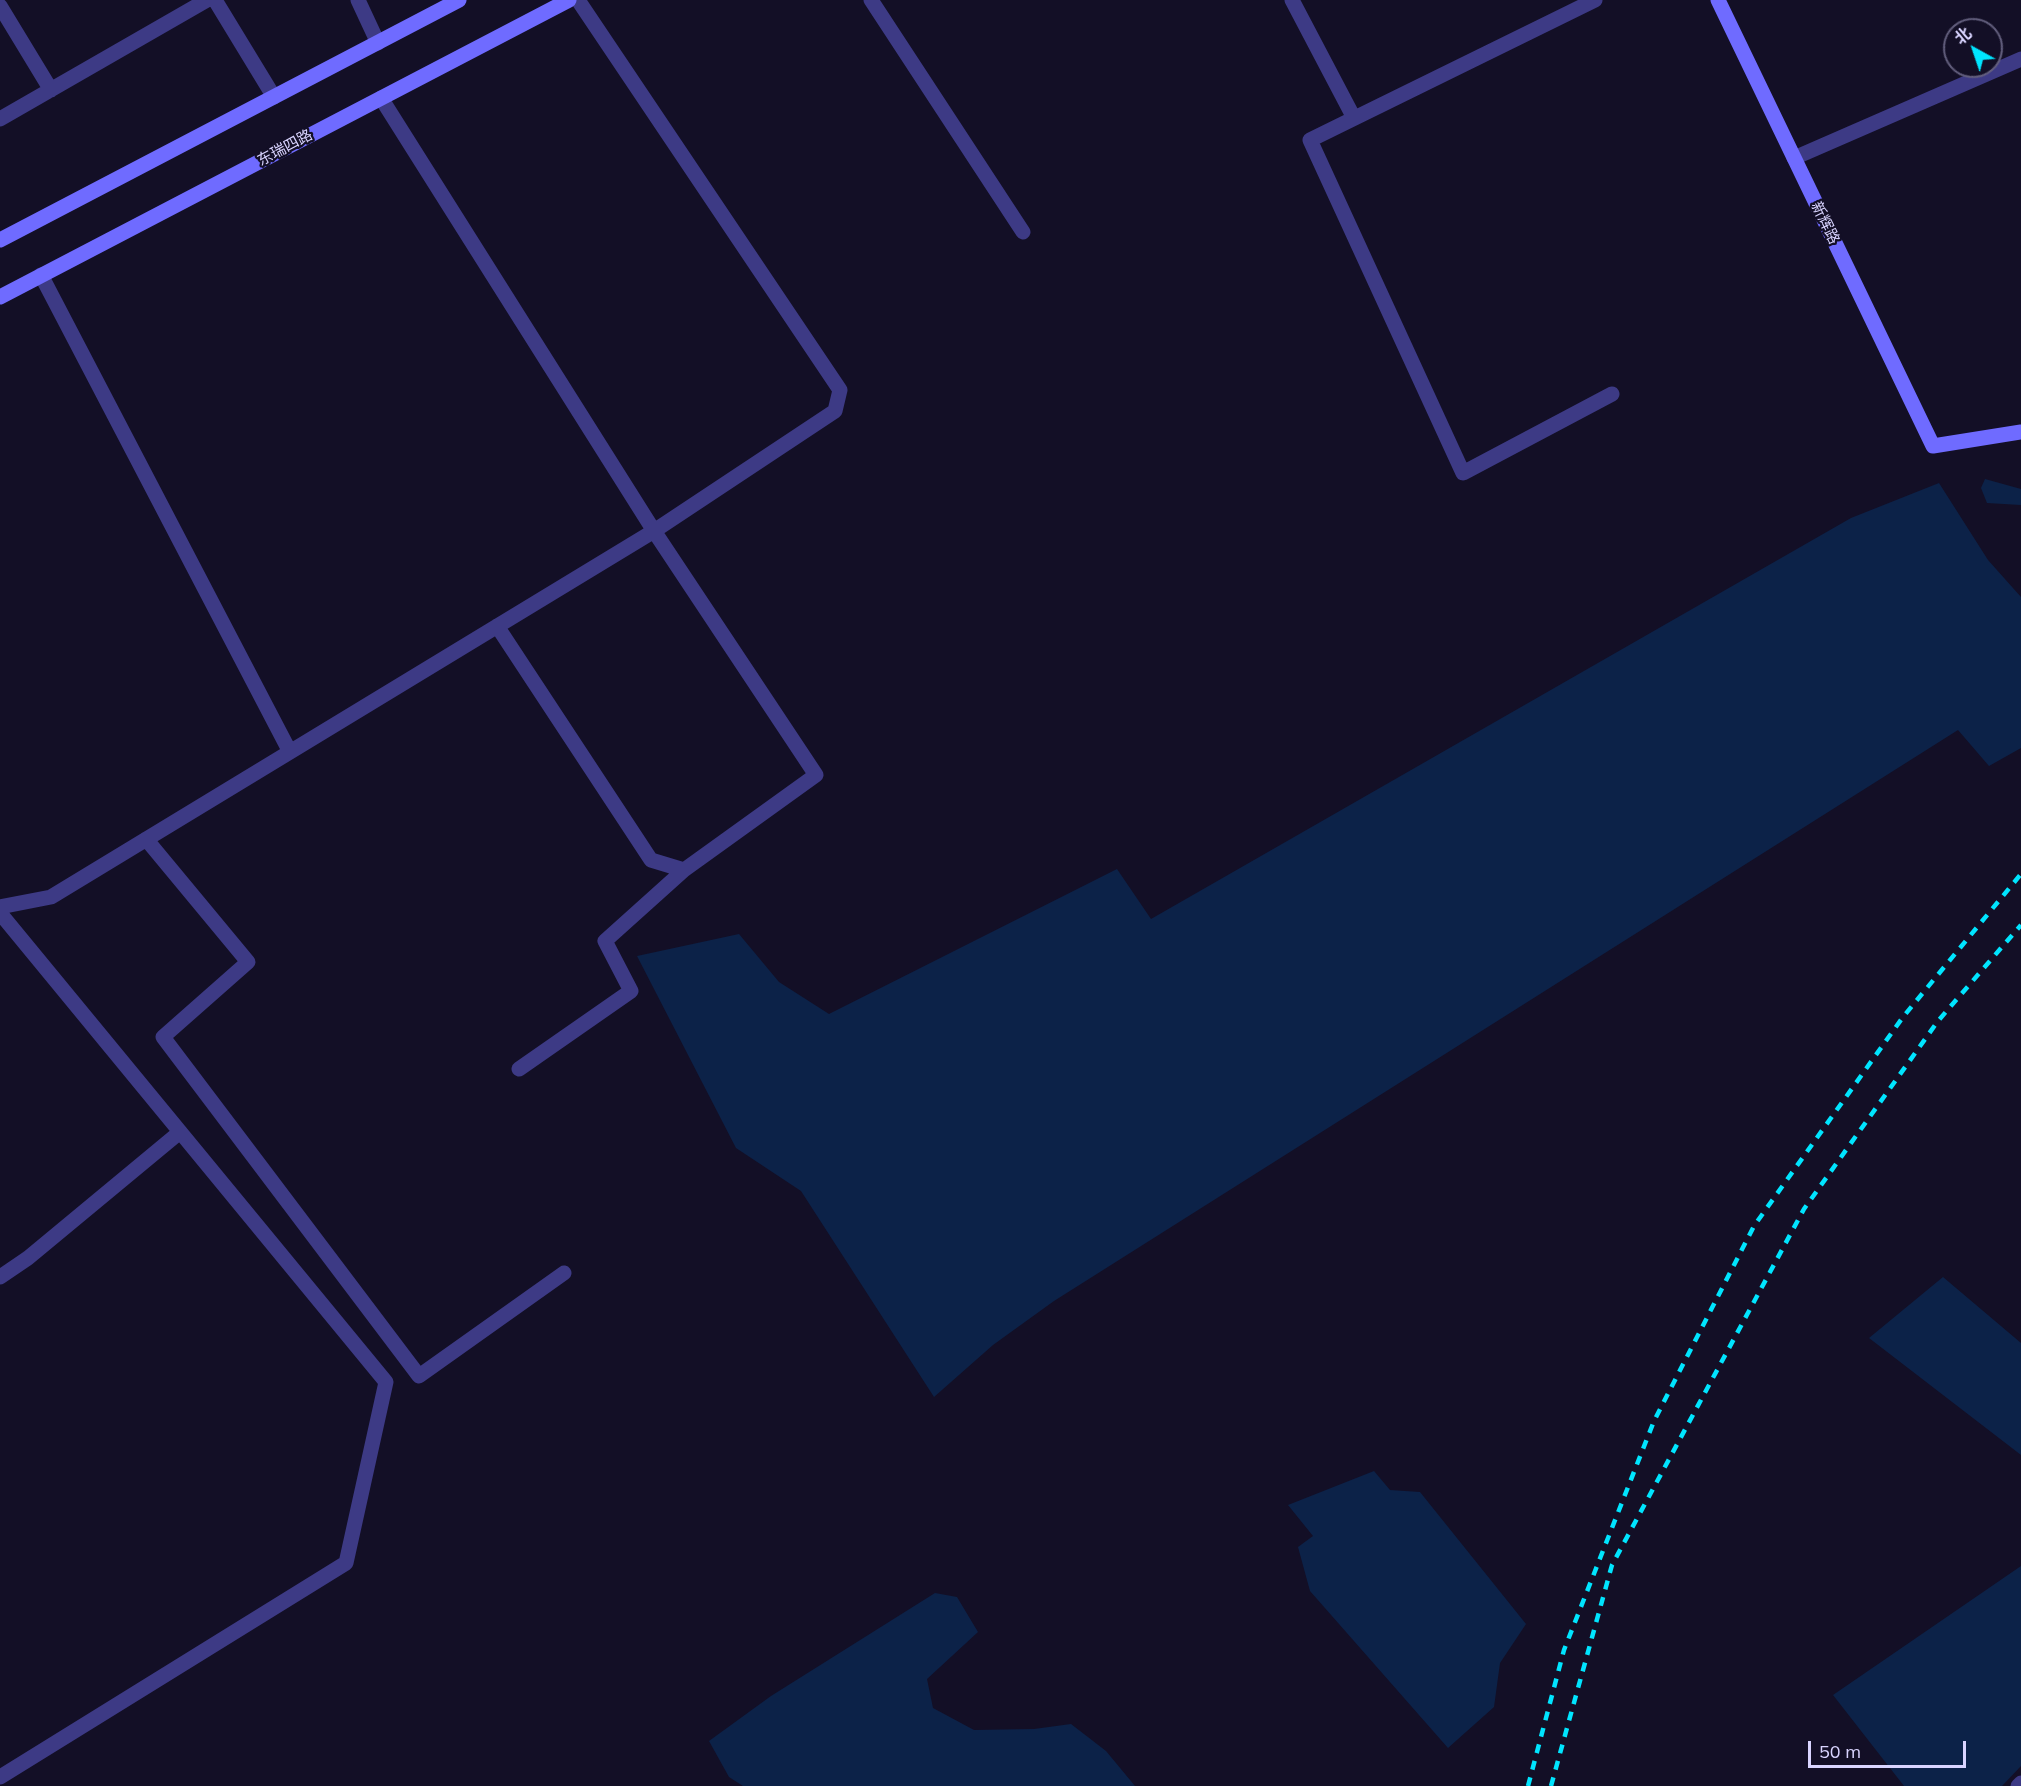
<!DOCTYPE html>
<html>
<head>
<meta charset="utf-8">
<style>
  body { margin:0 }
  #map { position:relative; width:2021px; height:1786px; overflow:hidden; background:#130f26; font-family:Mulish,"Noto Sans SC",sans-serif }
  canvas { display:block }
  .north { position:absolute; left:1943px; top:18px; width:60px; height:60px; box-sizing:border-box; background:#130f26; border:2px solid #625e7d; border-radius:50%; rotate:320deg; font-size:16px; font-weight:700; line-height:24px; text-align:center; color:#d9d4ff }
  .north::after { content:''; display:block; margin:auto; width:21px; height:27px; background:#00e5ff; clip-path:polygon(50% 0,100% 100%,50% 72%,0 100%) }
  .scale { position:absolute; left:1808px; top:1741px; width:158px; height:27px; box-sizing:border-box; border:3px solid #d9d4ff; border-top:0; padding-left:8px; font-size:18px; line-height:21px; white-space:nowrap; color:#d9d4ff; -webkit-text-stroke:4px #130f26; paint-order:stroke }
</style>
</head>
<body>
<div id="map">
<canvas width="2021" height="1786"></canvas>
<div class="north">北</div>
<div class="scale">50 m</div>
</div>
<script>
const ctx = document.querySelector('canvas').getContext('2d');
ctx.lineJoin = 'round';
function fillPath(path, color) {
  ctx.fillStyle = color;
  ctx.fill(path, 'evenodd');
}
function trace(path, color, width, dash) {
  ctx.strokeStyle = color;
  ctx.lineWidth = width;
  ctx.lineCap = dash ? 'butt' : 'round';
  ctx.setLineDash(dash || []);
  ctx.stroke(path);
}
function write(font, color, halo, rows, align = 'center') {
  ctx.font = font + ' Mulish,"Noto Sans SC",sans-serif';
  ctx.lineWidth = 4.5;
  ctx.setLineDash([]);
  ctx.textBaseline = 'middle';
  ctx.strokeStyle = halo;
  ctx.fillStyle = color;
  for (const [text, x, y, turn = 0] of rows) {
    ctx.save();
    ctx.translate(x, y);
    ctx.rotate((+turn || 0) * Math.PI / 180);
    ctx.textAlign = isNaN(turn) ? turn : align;
    if (halo) ctx.strokeText(text, 0, 0);
    ctx.fillText(text, 0, 0);
    ctx.restore();
  }
}
fillPath(new Path2D(`
  M1985,479L2021,489V505L1987,503L1981,488Z
  M1939,483L1988,560L2021,597V748L1989,766L1958,730L1054,1301L993,1345L934,1397L801,1191L736,1148L637,956L739,934L779,982L829,1014L1117,869L1151,919L1851,518Z
  M1943,1277L2021,1343V1455L1869,1338Z
  M1374,1471L1390,1490L1420,1492L1526,1624L1500,1663L1494,1707L1448,1748L1310,1591L1298,1547L1313,1536L1288,1505Z
  M2021,1566V1766L2002,1786H1904L1833,1695Z
  M935,1593L957,1597L978,1632L927,1679L933,1708L974,1730L1034,1729L1071,1724L1106,1751L1135,1786H743L729,1777L709,1741L771,1696Z`), '#0c2248');
trace(new Path2D(`
  M215,0L274,97
  M358,0L378,43
  M871,0L1023,232
  M1292,0L1354,118
  M1595,0L1310,140L1463,473L1612,394
  M0,6L51,90
  M381,98L654,531L816,775L684,870L605,941L631,991L519,1069
  M0,119L207,0
  M1794,158L2021,59
  M41,275L290,752
  M497,626L651,860L684,870
  M146,839L248,962L163,1037L419,1376L564,1273
  M0,907L51,897L654,531L835,411L840,390L578,0
  M0,913L386,1382L346,1563L0,1777
  M0,1277L28,1258L180,1132
  M2018,1786L2021,1783`), '#3d3a85', 15);
trace(new Path2D(`
  M1718,0L1933,446L2021,432
  M0,240L459,0
  M0,297L569,0`), '#6f6bff', 15);
trace(new Path2D(`
  M1528,1786L1564,1650L1654,1421L1754,1226L1903,1017L2021,874
  M1551,1786L1612,1565L1804,1209L1938,1021L2021,925`), '#00e5ff', 4.5, [9, 8]);
write('15px', '#d9d4ff', '#130f26', [
  ["东瑞四路",285,148,-28],
  ["新辉路",1825,223,64]
]);
</script>
</body>
</html>
